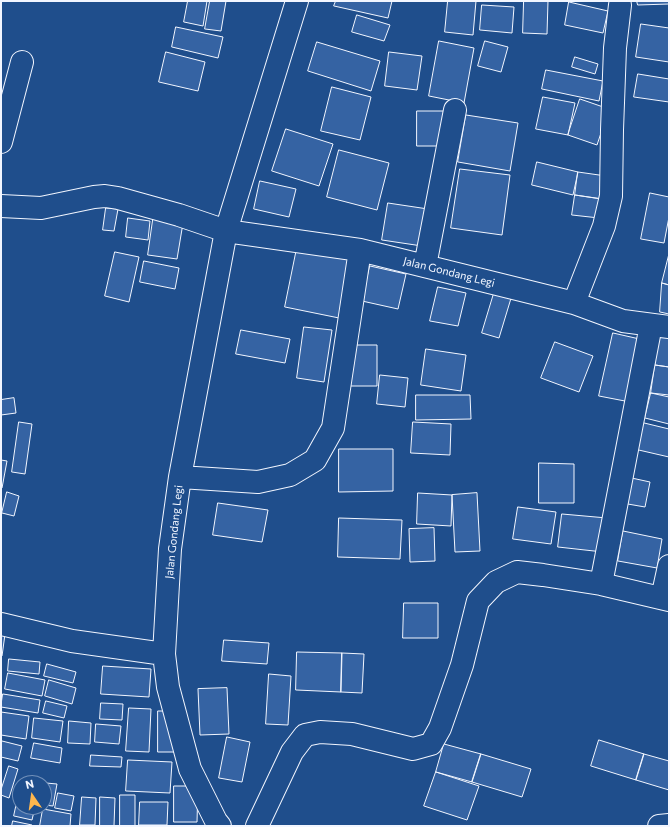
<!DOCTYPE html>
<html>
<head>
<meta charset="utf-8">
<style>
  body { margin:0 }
  #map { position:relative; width:670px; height:827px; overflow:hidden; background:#1f4e8c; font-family:Commissioner,sans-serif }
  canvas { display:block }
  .frame { position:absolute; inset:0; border:2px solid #f2f6ff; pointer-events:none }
  .north { position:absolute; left:12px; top:775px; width:40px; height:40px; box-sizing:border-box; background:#1f4e8c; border:1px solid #7391ba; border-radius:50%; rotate:347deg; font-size:11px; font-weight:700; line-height:16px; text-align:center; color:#f2f6ff }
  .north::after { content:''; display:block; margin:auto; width:14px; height:18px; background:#ffb74d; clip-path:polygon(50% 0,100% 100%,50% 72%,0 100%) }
</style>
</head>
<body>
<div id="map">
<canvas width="670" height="827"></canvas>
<div class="frame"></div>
<div class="north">N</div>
</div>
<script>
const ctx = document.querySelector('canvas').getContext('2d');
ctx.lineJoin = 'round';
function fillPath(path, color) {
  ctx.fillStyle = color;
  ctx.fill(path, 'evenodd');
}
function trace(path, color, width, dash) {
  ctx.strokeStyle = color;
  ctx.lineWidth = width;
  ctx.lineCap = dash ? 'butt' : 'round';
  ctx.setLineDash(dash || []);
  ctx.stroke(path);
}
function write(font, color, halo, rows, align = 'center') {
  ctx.font = font + ' Commissioner,sans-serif';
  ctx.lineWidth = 3;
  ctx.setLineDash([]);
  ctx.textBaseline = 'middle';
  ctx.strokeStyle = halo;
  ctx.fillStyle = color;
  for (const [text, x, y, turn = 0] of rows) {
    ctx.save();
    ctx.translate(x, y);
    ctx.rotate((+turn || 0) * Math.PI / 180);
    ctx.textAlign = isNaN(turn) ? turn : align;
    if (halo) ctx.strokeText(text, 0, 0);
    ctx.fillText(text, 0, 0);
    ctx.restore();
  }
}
const building = new Path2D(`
  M188,1H207L203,26L184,22Z
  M210,1H226L221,31L205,29Z
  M336,1H392L388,18L334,6Z
  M448,1H476L473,35L445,32Z
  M524,1H548L547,34L523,33Z
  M637,1H669V4L638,5Z
  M569,2L608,11L603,33L565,25Z
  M482,5L514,7L512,33L480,30Z
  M357,15L390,25L384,41L352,32Z
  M641,24L669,28V62L636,57Z
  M176,27L223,37L218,58L172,47Z
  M439,41L474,48L464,103L429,96Z
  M485,41L508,47L501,72L478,66Z
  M317,42L380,61L371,91L308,71Z
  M166,52L205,62L198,91L159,82Z
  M389,52L422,56L417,90L385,86Z
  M575,57L598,64L595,74L572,67Z
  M546,70L603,81L599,101L542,89Z
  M638,74L669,79V102L634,97Z
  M332,87L371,97L360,140L321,131Z
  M543,97L575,103L568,135L536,129Z
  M580,99L609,109L597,145L568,135Z
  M417,111H444L445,146H417Z
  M466,115L518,123L510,171L458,162Z
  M286,129L333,144L319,186L272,171Z
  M339,150L389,163L377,210L327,197Z
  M537,162L578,172L573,195L532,185Z
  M460,169L510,175L502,235L451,228Z
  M578,172L606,176L602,199L575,195Z
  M260,181L296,189L289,217L254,209Z
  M650,193L669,197V217L664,243L641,239Z
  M575,195L602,199L599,218L572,215Z
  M388,203L428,209L422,246L382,240Z
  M106,208L118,209L114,231L103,230Z
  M154,213L184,217L177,259L148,255Z
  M128,218L150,221L148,240L126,237Z
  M297,248L356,260L344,319L285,307Z
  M115,252L139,257L129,302L105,296Z
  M669,254V285L662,283Z
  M144,261L179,268L175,289L140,282Z
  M370,266L406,274L398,309L362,301Z
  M662,283L669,285V314L660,312Z
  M438,287L466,293L458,326L430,321Z
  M495,290L512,295L499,338L482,333Z
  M304,327L332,330L324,382L297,378Z
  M241,330L290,339L285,363L236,354Z
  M613,333L644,340L630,402L599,396Z
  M659,336L669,337V367L655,365Z
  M555,342L593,356L579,392L541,378Z
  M348,345H377V386H348Z
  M426,349L466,355L461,391L421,385Z
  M655,365L669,367V395L651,393Z
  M380,375L408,378L405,407L377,404Z
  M651,393L669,397V424L645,418Z
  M416,395H470L471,419L416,420Z
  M14,398L16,413L1,415V400Z
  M636,421L669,429V457L630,448Z
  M19,422L32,424L25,474L12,472Z
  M413,422L451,424L450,455L411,453Z
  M339,449H393V491L339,492Z
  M1,460L7,461L2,488L1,487Z
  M539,463L574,464V503H539Z
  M627,477L650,482L645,507L622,503Z
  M7,492L19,496L14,516L2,513Z
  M418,493L452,495L451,526L417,524Z
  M477,493L480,551L455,552L452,495Z
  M218,503L268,510L262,542L213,535Z
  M518,507L556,512L551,544L513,539Z
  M562,514L607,518L603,552L558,547Z
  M339,518L402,520L400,559L338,557Z
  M434,528L435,561L410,562L409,529Z
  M623,531L662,539L657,568L618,561Z
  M404,603H438V638H403Z
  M1,627H6L2,656H1Z
  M224,640L269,643L267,664L222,661Z
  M297,652L342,653L341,692L296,690Z
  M342,653L364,654L362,693L341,692Z
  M9,659L40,662L39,674L8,671Z
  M47,664L76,672L73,683L44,676Z
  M103,666L151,669L149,697L101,694Z
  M8,673L45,680L42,696L5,689Z
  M269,674L291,676L288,725L266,724Z
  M49,680L76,688L72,704L45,696Z
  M227,688L229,734L200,735L198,689Z
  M3,694L40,700L38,713L1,707Z
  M46,701L67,706L64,718L43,713Z
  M101,703L123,704L122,720L100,719Z
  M129,708L151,709L149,752L126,751Z
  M158,711H175V752H158Z
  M1,712L29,716L26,739L1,735Z
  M34,718L63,721L60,742L32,738Z
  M69,721L91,723L90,744L68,743Z
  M96,724L121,726L119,744L95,742Z
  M227,737L250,742L242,782L219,778Z
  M599,740L644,754L636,780L591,766Z
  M2,741L22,746L18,761L1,757Z
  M34,743L62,748L60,763L31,758Z
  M444,744L481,754L472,782L436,772Z
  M481,754L531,769L522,797L472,782Z
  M644,754L669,761V790L636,780Z
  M91,755L122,757L121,767L90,766Z
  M128,760L172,762L170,793L126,791Z
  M9,766L18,769L9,798L1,795V790Z
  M436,772L479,786L467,820L424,806Z
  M46,783L57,784L53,806L44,805Z
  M174,786H198L197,822H174Z
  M20,787V807H35L32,820L14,816Z
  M58,793L74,796L71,811L55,808Z
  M120,795H135V826H120Z
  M82,797L96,798L95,825H80Z
  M100,797L115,798L114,826H100Z
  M140,802H168L167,825H139Z
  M43,809L71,814L70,826H40Z
  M13,821L32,825V826H12Z`);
fillPath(building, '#3563a3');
trace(building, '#f2f6ff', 1);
const street = new Path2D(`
  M1,142L22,62
  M1,206L41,208L94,197L105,196L118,198L179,215L226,231L360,250L574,303L623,321L669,327
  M425,266L455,110
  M574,303L604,226L611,196L612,130L615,48L620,5
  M180,477L258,482L290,475L315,460L333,428L360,250
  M601,584L651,325
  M662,598L669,566
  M1,624L72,641L164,654
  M220,826L216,821L190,769L168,687L164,654L170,549L180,477L226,231L297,1
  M257,826L292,752L305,735L320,732L352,734L413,749L431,744L440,728L462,665L478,601L496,582L517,572L543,575L601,584L669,600`);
const primary = new Path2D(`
  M659,826L669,825`);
trace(street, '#f2f6ff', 24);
trace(primary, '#f2f6ff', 24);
trace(street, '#1f4e8c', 22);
trace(primary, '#1f4e8c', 22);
write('11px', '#f2f6ff', '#1f4e8c', [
  ["Jalan Gondang Legi",449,272,14],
  ["Jalan Gondang Legi",174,532,-84]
]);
</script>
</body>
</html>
